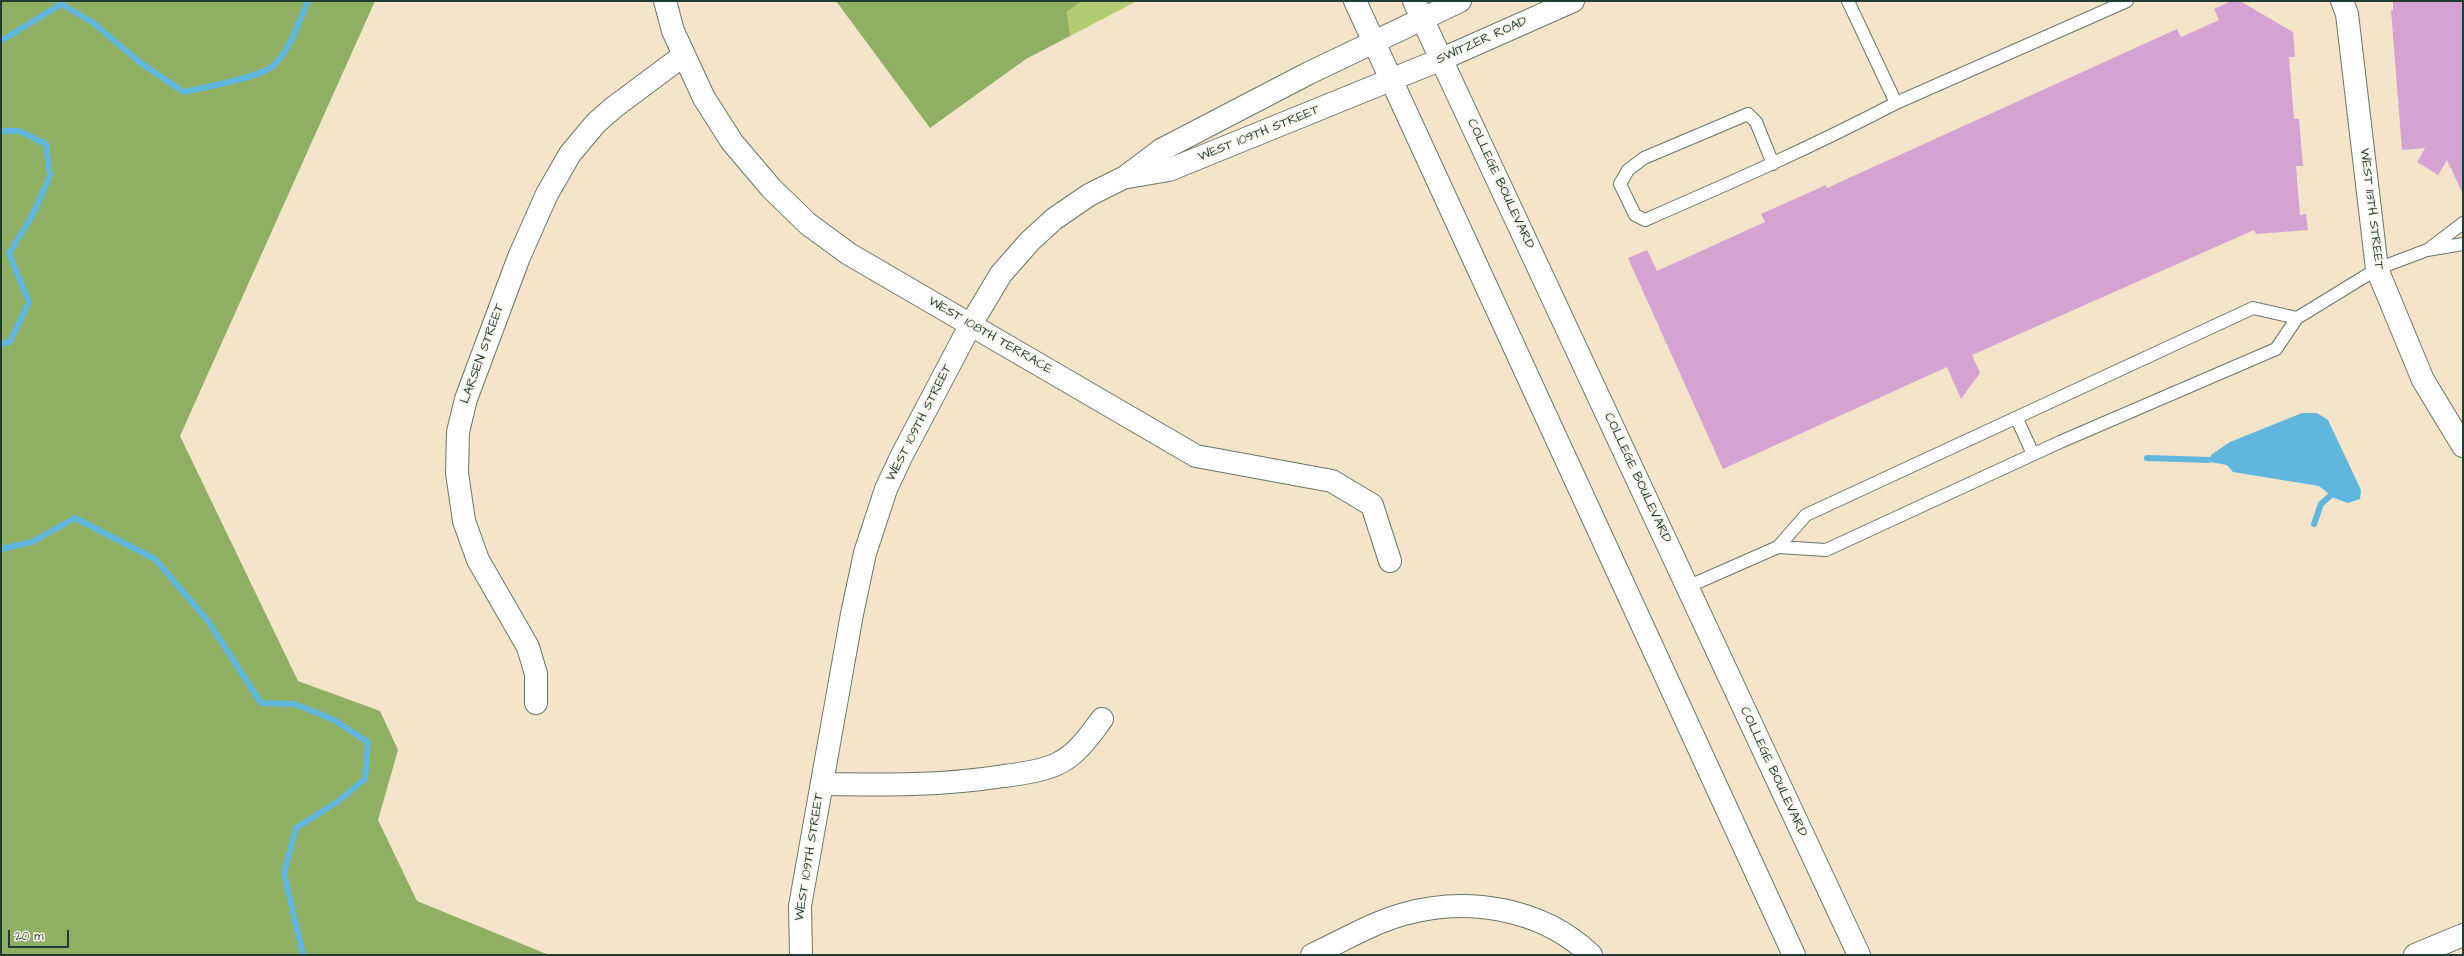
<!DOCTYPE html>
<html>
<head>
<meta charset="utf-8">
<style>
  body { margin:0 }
  #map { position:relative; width:2464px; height:956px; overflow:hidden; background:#f3e4ca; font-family:"Architects Daughter",sans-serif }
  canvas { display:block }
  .frame { position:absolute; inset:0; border:2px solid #1f3d34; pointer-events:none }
  .scale { position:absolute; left:8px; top:930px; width:61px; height:18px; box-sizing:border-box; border:2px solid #1f3d34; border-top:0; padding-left:5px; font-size:12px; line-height:14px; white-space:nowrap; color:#1f3d34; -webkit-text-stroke:3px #f7f3e8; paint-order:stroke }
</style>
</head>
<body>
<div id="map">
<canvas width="2464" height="956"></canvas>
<div class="frame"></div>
<div class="scale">20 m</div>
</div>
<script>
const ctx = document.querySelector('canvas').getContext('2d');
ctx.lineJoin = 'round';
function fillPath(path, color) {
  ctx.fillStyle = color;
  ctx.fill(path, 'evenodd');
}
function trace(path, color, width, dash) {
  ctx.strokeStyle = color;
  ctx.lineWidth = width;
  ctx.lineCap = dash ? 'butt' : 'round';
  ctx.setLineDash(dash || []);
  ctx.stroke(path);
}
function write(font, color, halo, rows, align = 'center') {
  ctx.font = font + ' "Architects Daughter",sans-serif';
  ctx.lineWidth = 3;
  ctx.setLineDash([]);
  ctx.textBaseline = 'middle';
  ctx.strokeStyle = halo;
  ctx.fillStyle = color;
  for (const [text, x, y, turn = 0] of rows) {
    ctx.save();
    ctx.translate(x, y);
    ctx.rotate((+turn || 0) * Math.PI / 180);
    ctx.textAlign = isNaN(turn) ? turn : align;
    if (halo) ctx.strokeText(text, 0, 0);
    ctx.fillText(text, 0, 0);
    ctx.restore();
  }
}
fillPath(new Path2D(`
  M1082,1H1137L1070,36L1067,12Z`), '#b4cc71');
fillPath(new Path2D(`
  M1,1H375L180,436L298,681L380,711L398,750L378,820L417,901L549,955H1Z
  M836,1H1082L1067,12L1070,36L1026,59L930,128Z`), '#8fb063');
fillPath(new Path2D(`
  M2302,413H2317L2328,420L2361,490L2360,499L2348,503L2334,498L2319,486L2233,472L2227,465L2210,462L2211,455L2230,442Z`), '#60b6dd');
trace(new Path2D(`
  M1,41L61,4L92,22L142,64L184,92C202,88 261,77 273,66C291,49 298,23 308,1
  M1,131H19L46,144L50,176L32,216L9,254L29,302L10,342L1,344
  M2147,458L2209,460
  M2314,524L2321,504L2331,495
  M1,549L32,542L75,518L155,559L208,621L261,703L295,704L334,720L368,742L365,779L337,802L296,828L284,873L303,955`), '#60b6dd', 6);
fillPath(new Path2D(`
  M2231,1H2240L2293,32L2295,57H2289L2294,119H2299L2303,166H2296L2300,215L2306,214L2308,230L2256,234L2254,230L1972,355L1980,373L1961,399L1947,367L1723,469L1628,258L1647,250L1657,271L1765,222L1761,214L1826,185L1827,188L2177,29L2181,37L2219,20L2214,9Z
  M2393,1H2463V194L2447,160L2438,175L2417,162L2425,148L2402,150L2391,10H2393Z`), '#d4a3d2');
const lane = new Path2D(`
  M1848,1L1896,103L2127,1
  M1773,164L1756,122L1748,114L1644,158L1628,170L1620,184L1635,215L1645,220C1730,183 1814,146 1896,103
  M2429,249L2463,223
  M2297,318L2377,269L2427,250L2463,244
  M2017,419L2033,454
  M1687,587L1778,547L1806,515L2253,308L2297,318L2276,349L2060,442L1826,550L1778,547`);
const street = new Path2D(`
  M665,1L673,31L704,98L732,142L771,188L808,224L849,254L1196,456L1332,481L1372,505L1390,561
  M2342,1L2347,14L2377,269L2423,380L2463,446
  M536,703V674L528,647L478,560L464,521L457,473L458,432L466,399L519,257L547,194L570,154L596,123L613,108L684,55
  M822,784C885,785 940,786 1004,776C1021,774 1042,771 1057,764C1077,755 1090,735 1102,719
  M1312,955C1342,941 1372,923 1404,914C1467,896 1542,908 1591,955`);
const secondary = new Path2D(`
  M1355,1L1794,955
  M1414,1L1859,955
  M1128,177L1169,170L1442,59L1573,1
  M801,955L800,906L852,614L865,553L886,489L902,455L971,324L1001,274L1030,241L1054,219L1089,195L1125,177L1161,150L1309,73L1460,1
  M2415,955L2463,935`);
trace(lane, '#697768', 14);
trace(street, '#697768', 24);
trace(secondary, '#697768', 24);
trace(lane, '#fff', 12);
trace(street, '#fff', 22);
trace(secondary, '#fff', 22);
write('13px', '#1f3d34', '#f7f3e8', [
  ["SWITZER ROAD",1482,41,-24],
  ["WEST 109TH STREET",1259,134,-22],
  ["COLLEGE BOULEVARD",1500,184,65],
  ["WEST 113TH STREET",2371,209,83],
  ["WEST 108TH TERRACE",990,336,30],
  ["LARSEN STREET",483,354,-70],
  ["WEST 109TH STREET",920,423,-63],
  ["COLLEGE BOULEVARD",1637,478,65],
  ["COLLEGE BOULEVARD",1773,772,65],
  ["WEST 109TH STREET",810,857,-81]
]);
</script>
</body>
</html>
